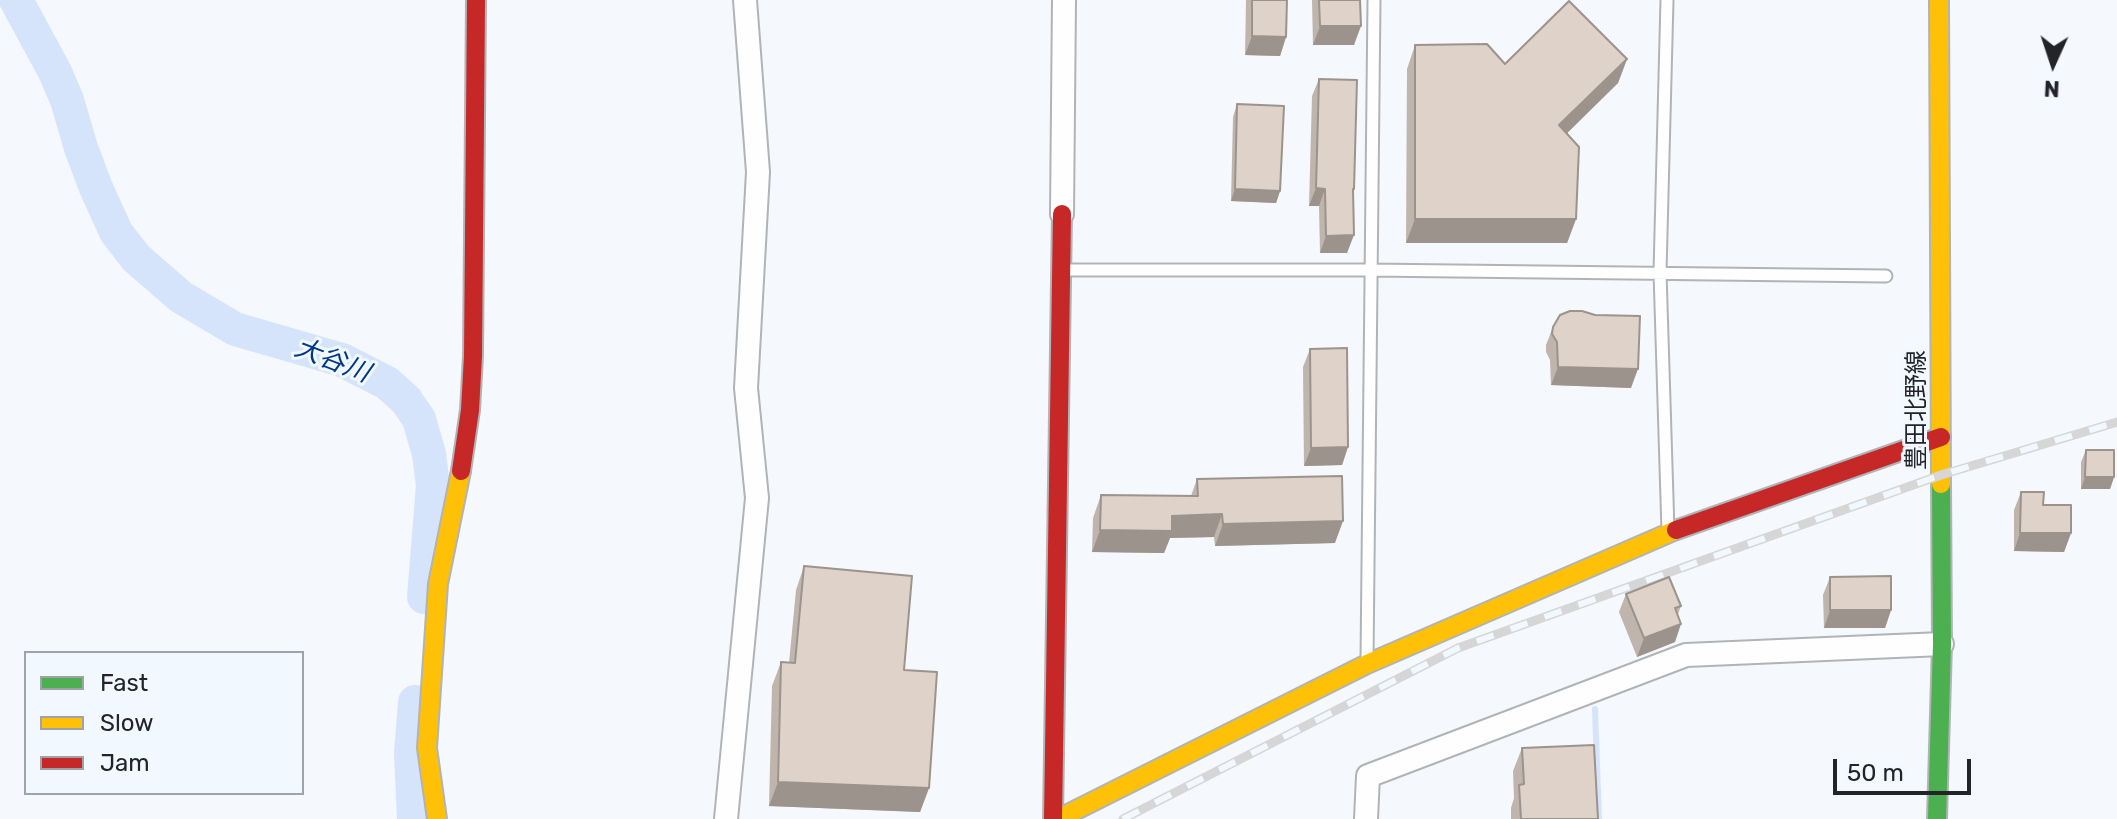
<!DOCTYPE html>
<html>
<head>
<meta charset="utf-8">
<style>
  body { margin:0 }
  #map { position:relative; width:2117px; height:819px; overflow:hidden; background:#f5f8fc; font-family:Rubik,sans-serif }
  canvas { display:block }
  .legend { position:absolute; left:24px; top:651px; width:280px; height:144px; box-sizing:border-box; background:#f2f8ff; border:2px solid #9fa3a9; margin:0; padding:10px 14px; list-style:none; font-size:24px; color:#222428 }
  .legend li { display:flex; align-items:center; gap:16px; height:40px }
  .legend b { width:40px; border:2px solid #9fa3a9 }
  .north { position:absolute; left:2013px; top:24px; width:80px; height:80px; -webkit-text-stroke:6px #f2f8ff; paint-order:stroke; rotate:183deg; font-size:22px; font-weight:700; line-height:32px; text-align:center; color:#222428 }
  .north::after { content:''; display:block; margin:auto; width:28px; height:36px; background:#222428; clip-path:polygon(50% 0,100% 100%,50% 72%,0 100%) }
  .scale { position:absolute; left:1833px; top:759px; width:138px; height:36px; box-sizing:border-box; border:4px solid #222428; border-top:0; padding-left:10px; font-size:24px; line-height:28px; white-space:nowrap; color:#222428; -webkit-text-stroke:6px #f2f8ff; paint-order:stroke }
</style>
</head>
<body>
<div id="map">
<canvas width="2117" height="819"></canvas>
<ul class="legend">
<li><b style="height:10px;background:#4caf50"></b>Fast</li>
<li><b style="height:10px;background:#ffc107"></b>Slow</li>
<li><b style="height:10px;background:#c62828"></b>Jam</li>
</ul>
<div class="north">N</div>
<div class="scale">50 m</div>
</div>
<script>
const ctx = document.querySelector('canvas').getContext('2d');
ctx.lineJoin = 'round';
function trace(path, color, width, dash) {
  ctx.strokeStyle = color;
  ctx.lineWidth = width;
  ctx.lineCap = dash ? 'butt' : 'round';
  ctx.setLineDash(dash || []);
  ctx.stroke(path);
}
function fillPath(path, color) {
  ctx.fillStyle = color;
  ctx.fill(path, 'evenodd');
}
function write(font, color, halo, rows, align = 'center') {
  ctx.font = font + ' Rubik,"Noto Sans JP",sans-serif';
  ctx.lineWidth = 6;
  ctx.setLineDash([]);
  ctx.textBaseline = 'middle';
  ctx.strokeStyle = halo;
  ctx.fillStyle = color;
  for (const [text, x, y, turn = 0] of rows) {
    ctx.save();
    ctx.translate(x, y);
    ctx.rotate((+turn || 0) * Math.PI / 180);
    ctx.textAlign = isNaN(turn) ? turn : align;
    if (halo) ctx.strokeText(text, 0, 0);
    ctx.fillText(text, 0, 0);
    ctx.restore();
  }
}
trace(new Path2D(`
  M1595,709L1599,819`), '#d6e4fb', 6);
trace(new Path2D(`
  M16,0L55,72L67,100L81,148L96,188L116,232L136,258L181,297L235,329L342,360L387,383L406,400L419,419L429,454L433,485L424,597
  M414,819L411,753L415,702`), '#d6e4fb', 34);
const lane = new Path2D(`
  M1667,0L1660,272L1668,531
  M1065,270H1370L1886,276
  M1367,660L1374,0`);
const street = new Path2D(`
  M1062,214L1064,0
  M726,819L757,498L746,388L758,172L745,0
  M1366,819L1368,776L1686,655L1942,644`);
const fast = new Path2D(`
  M1937,819L1942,644L1941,484`);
const slow = new Path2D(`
  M1939,0L1941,484
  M437,819L427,748L438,584L461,471
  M1058,819L1367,664L1676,530`);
const jam = new Path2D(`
  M461,471L470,410L473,356L476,0
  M1676,530L1941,437
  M1053,819L1062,214`);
trace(lane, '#b1b4b7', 15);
trace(street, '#b1b4b7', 26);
trace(fast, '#b1b4b7', 22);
trace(slow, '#b1b4b7', 22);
trace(jam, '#b1b4b7', 22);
trace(lane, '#fefeff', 11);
trace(street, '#fefeff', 22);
trace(fast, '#4caf50', 18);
trace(slow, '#ffc107', 18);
trace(jam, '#c62828', 18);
const rail = new Path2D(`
  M1123,819L1458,648L1941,475L2117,422`);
trace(rail, '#d6d6d7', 9);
trace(rail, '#f2f8ff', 6, [18]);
fillPath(new Path2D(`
  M1246,0H1287L1286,37L1280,56L1245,55Z
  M1312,0H1360L1354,45H1313Z
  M1415,45L1505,64L1627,59L1618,83L1567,133L1576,219L1567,243H1406L1407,69Z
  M1319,79L1354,189L1353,194L1347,253H1320L1319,206H1309L1312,96Z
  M1237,104L1280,191L1276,203L1231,201L1233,117Z
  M1553,327L1631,388L1551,385L1550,360L1546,352V345Z
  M1310,349L1348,447L1342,465L1304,466L1303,367Z
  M2086,450L2114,477L2110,489H2081V462Z
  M1197,479L1335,543L1215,546L1214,537L1170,538L1164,553L1092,552L1093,518L1101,495L1191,496Z
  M2021,492L2043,505L2071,533L2064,552L2014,551V510Z
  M804,566L929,788L920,812L769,806L772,686L781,662L789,663L796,590Z
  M1830,577L1891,610L1885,628H1824L1823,595Z
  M1626,594L1681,606L1678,614L1675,642L1637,657L1619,612Z
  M1522,748L1598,819H1511V808L1514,798L1513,771Z`), '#c0b5ac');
fillPath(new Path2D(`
  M1320,26H1361L1354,45H1313Z
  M1252,36L1286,37L1280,56L1245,55Z
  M1627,59L1618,83L1551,149L1559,125Z
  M1316,188L1325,189L1319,206H1309Z
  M1235,189L1280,191L1276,203L1231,201Z
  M1415,219H1576L1567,243H1406Z
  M1354,235L1347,253H1320L1326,236Z
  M1558,367L1638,369L1631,388L1551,385Z
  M1348,447L1342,465L1304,466L1311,448Z
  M2085,477H2114L2110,489H2081Z
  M1222,514L1214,537L1170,538L1164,553L1092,552L1100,530L1172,516Z
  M1343,521L1335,543L1215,546L1223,524Z
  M2020,533H2071L2064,552L2014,551Z
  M1830,610H1891L1885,628H1824Z
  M1681,624L1675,642L1637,657L1644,638Z
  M778,782L929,788L920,812L769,806Z`), '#9c938c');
const building = new Path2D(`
  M1252,0H1287L1286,37L1252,36Z
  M1319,0H1360L1361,26H1320Z
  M1569,1L1627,59L1559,125L1579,147L1576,219H1415V45L1487,44L1505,64Z
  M1319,79L1357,80L1354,189H1353L1354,235L1326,236L1325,189L1316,188Z
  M1237,104L1284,106L1280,191L1235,189Z
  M1570,311H1582L1595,315L1640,316L1638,369L1558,367L1557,342L1552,334L1553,327L1560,315Z
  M1347,348L1348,447L1311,448L1310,349Z
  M2086,450H2114V477H2085Z
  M1342,476L1343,521L1223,524L1222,514L1172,516V531L1100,530L1101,495L1198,496L1197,479Z
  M2021,492H2044L2043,505H2071V533H2020Z
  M804,566L912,576L904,670L937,672L929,788L778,782L781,662L795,663Z
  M1891,576V610H1830V577Z
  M1669,577L1681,606L1675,608L1681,624L1644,638L1626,594Z
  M1594,745L1598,819H1521L1519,785L1524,784L1522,748Z`);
fillPath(building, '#dfd2c8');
trace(building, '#9c938c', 2);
write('24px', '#222428', '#f2f8ff', [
  ["豊田北野線",1917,410,-90]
]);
write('italic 26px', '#003789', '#f2f8ff', [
  ["大谷川",332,361,21]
]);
</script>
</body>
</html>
